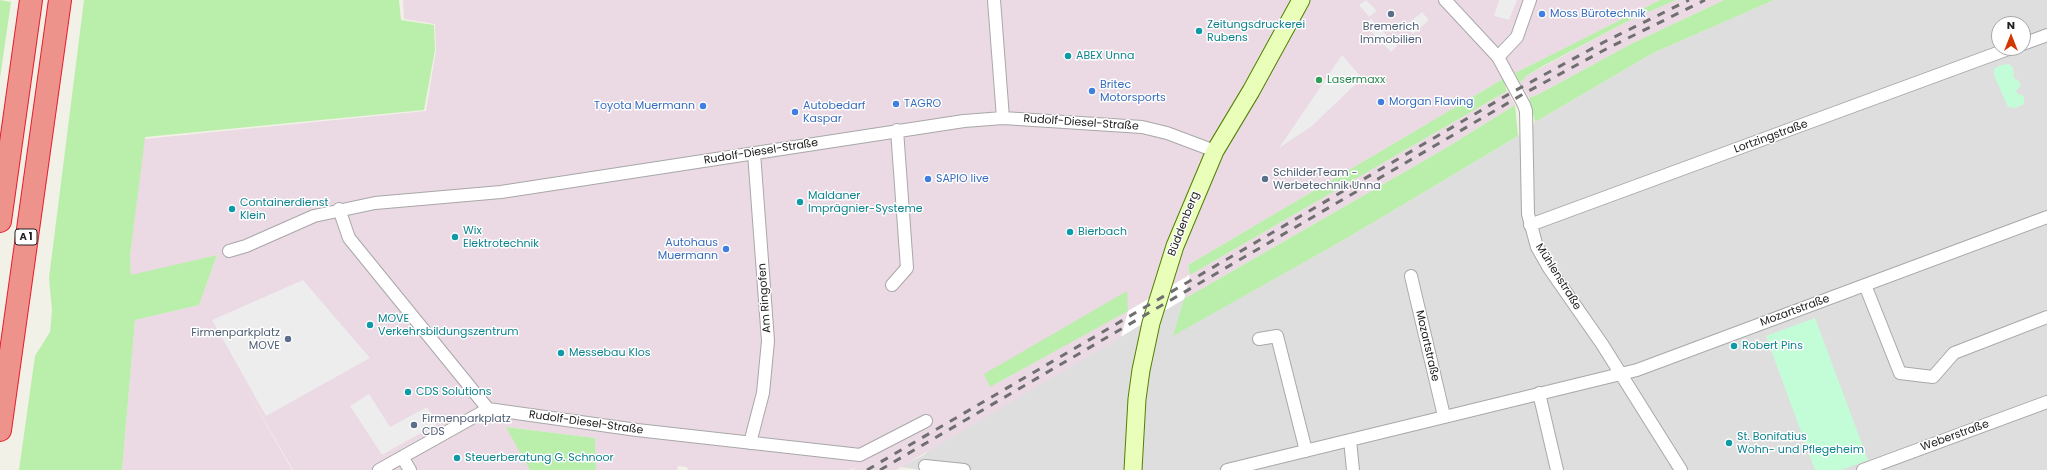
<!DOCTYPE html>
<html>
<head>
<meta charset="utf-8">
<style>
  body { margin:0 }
  #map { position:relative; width:2047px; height:470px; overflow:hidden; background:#f2f1e7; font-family:Poppins,sans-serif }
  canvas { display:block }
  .north { position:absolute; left:1991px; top:16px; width:40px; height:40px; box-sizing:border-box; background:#fff; border:1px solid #a6a6a6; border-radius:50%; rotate:0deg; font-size:11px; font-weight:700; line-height:16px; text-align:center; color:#212121 }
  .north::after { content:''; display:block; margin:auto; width:14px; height:18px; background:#d23800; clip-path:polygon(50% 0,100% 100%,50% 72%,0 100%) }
</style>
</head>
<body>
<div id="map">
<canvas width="2047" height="470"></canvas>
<div class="north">N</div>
</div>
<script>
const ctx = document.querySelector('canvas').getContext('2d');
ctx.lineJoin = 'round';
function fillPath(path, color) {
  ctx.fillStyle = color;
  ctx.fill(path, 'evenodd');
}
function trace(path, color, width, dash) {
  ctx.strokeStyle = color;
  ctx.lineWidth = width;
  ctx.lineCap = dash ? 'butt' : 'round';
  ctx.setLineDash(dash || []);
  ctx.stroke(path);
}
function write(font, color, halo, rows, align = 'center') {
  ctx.font = font + ' Poppins,sans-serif';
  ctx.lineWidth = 3;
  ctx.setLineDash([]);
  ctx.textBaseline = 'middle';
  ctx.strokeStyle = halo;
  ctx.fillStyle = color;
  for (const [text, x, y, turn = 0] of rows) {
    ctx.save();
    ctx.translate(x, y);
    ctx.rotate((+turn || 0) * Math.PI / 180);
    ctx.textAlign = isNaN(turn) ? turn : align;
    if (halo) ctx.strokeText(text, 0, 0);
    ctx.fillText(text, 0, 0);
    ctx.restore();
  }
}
fillPath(new Path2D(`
  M1774,0H2047V470H922L900,467L924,455L929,450L1184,299L1174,335L1347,238L1518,136L1535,122L1653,53ZM1999,24H2023V48H1999Z`), '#dfdede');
fillPath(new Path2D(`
  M403,0H1660L1503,79L1188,265L1190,275L1507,91L1515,105L1446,148L1184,299L1189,275L1128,311L1120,338L896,470H852L857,467L849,470H688L687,467L678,466L677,470H596L595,438L507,427L530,470H293L233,366L292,470H122L135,320L199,305L217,255L131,276L130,256L144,139L426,111L436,50L435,24L404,19ZM1127,292V311L990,387Z
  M1676,0H1724L1631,44L1539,94L1529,98L1520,83L1526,76L1628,21Z`), '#ebd9e3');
fillPath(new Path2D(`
  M0,0L11,2L0,78Z
  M84,0H399L401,20L434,25L435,50L424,110L145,137L130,256L131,275L217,255L199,305L135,320L122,470H19L35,356L50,332L52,311L49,278Z
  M1660,0H1676L1628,21L1543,66L1526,76L1520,83L1515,73Z
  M1724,0H1774L1653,53L1535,122L1529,98L1539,94L1631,44Z
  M1503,79L1507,91L1190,275L1188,265Z
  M1515,105L1518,136L1347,238L1173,336L1184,299L1446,148Z
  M1127,291L1128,311L990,387L984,374Z
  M506,427L595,438L596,470H530Z`), '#baeeab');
fillPath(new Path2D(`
  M2009,64L2013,68L2014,78L2018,80L2021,86L2016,91L2018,94L2024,96V104L2015,108L2008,107L1994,75V69L2001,65Z
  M1815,318L1868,460L1841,470H1815L1766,336Z`), '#c3fdd7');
fillPath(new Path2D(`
  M1366,0L1377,11L1369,17L1359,5Z
  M1499,0H1517L1509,20L1494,16Z
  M1422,12L1429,20L1413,34L1405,26Z
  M1371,19L1397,46L1391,52L1364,24Z
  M1342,55L1362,78L1312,126L1279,148Z
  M303,280L370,358L266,416L212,320Z
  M369,394L390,427L427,407L437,424L382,455L350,406Z`), '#ededed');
fillPath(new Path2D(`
  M1190,275L1184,299L1122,336L1128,311Z`), '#fff');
const street = new Path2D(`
  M994,0L1003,118
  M1445,0L1498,57L1524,105L1526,111L1528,214L1537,247L1549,268L1602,344L1681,470
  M2023,44L2047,35
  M1498,57L1517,37L1530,0
  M339,209L349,238L488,409L637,430L860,455L926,421
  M1530,225L2011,48
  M229,251L246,246L314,216L375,203L501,192L964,121L1003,118L1142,127L1167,133L1215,151
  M1411,276L1444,416
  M892,285L907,268L897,130
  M1865,285L1900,373L1933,377L1954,353L2047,317
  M1259,339L1277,336L1306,451
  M1539,393L1557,470
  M1350,440L1353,470
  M750,443L763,393L768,341L754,153
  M402,457L410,470
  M925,466L964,470
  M379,470L488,409
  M1227,470L1637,370L2047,217
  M1863,470L2047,402`);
const secondary = new Path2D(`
  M1133,470L1137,399L1141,370L1151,323L1175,246L1215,151L1251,91L1301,0`);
const highway = new Path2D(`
  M0,221L31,0
  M0,430L60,0`);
trace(street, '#a8a8a8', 14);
trace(secondary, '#508000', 19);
trace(highway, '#e71d2d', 24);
trace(street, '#fff', 12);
trace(secondary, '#e8feb9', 17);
trace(highway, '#ed938b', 22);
trace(new Path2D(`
  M867,470L1509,94L1604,42L1689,0
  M880,470L1525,93L1608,48L1705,0`), '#6f6f6f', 3, [8, 8]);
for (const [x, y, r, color] of [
  [1391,14,4,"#5c6f8a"],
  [1542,14,4,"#3f7fe0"],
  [1199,31,4,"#0f9aa8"],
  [1068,56,4,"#0f9aa8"],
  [1319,80,4,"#2e9e5b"],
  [1092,91,4,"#3f7fe0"],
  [1381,102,4,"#3f7fe0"],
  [896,104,4,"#3f7fe0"],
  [703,106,4,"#3f7fe0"],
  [795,112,4,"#3f7fe0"],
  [928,179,4,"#3f7fe0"],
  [1265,179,4,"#5c6f8a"],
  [800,202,4,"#0f9aa8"],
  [232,209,4,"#0f9aa8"],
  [1070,232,4,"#0f9aa8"],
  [455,237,4,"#0f9aa8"],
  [726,249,4,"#3f7fe0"],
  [370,325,4,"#0f9aa8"],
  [288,339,4,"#5c6f8a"],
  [1734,346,4,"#0f9aa8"],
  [561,353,4,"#0f9aa8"],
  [408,392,4,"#0f9aa8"],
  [414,425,4,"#5c6f8a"],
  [1729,443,4,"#0f9aa8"],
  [457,458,4,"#0f9aa8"]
]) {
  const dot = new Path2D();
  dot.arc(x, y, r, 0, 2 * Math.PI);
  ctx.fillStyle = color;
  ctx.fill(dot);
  trace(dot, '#fff', 1.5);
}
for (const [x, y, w] of [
  [26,237,22]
]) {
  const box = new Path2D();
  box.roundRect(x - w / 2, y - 8, w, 16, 3);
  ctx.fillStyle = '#fff';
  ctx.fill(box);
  trace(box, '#212121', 1);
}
write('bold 10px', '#212121', null, [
  ["A 1",26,237]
]);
write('11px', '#366cbe', '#fff', [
  ["Moss Bürotechnik",1550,14],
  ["Britec",1100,85],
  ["Motorsports",1100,98],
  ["Morgan Flaving",1389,102],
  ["TAGRO",904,104],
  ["Toyota Muermann",695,106,"right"],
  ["Autobedarf",803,106],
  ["Kaspar",803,119],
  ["SAPIO live",936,179],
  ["Autohaus",718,243,"right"],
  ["Muermann",718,256,"right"]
], 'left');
write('11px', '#0d838f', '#fff', [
  ["Zeitungsdruckerei",1207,25],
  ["Rubens",1207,38],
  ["ABEX Unna",1076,56],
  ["Maldaner",808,196],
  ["Imprägnier-Systeme",808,209],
  ["Containerdienst",240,203],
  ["Klein",240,216],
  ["Wix",463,231],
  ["Elektrotechnik",463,244],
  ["Bierbach",1078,232],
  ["MOVE",378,319],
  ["Verkehrsbildungszentrum",378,332],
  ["Robert Pins",1742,346],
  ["Messebau Klos",569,353],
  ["CDS Solutions",416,392],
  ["St. Bonifatius",1737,437],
  ["Wohn- und Pflegeheim",1737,450],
  ["Steuerberatung G. Schnoor",465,458]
], 'left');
write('11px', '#4e5e75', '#fff', [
  ["Bremerich",1391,27,"center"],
  ["Immobilien",1391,40,"center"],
  ["SchilderTeam -",1273,173],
  ["Werbetechnik Unna",1273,186],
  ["Firmenparkplatz",280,333,"right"],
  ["MOVE",280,346,"right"],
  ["Firmenparkplatz",422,419],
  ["CDS",422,432]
], 'left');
write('11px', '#27864d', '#fff', [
  ["Lasermaxx",1327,80]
], 'left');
write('11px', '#212121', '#fff', [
  ["Rudolf-Diesel-Straße",1081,123,4],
  ["Lortzingstraße",1771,137,-20],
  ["Rudolf-Diesel-Straße",761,152,-9],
  ["Büddenberg",1184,224,-69],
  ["Mühlenstraße",1558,277,58],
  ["Am Ringofen",765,298,-94],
  ["Mozartstraße",1795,311,-20],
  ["Mozartstraße",1427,346,77],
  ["Rudolf-Diesel-Straße",586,423,8],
  ["Weberstraße",1955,436,-20]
]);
</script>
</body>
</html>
